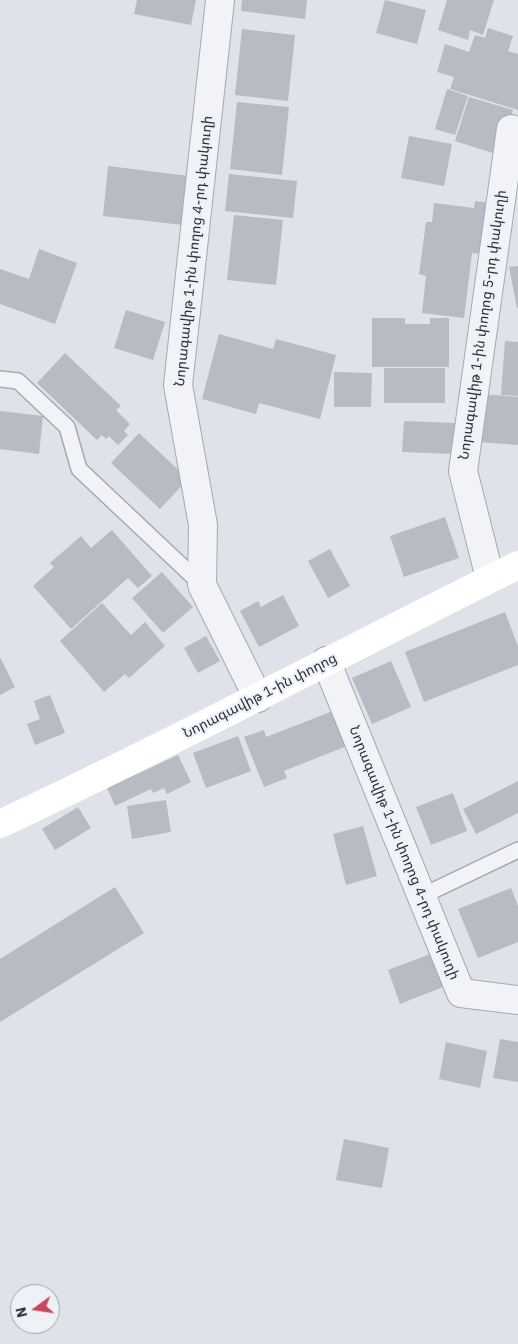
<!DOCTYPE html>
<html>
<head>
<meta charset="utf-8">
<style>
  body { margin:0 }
  #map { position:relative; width:518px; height:1344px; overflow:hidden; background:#dfe2e8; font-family:"IBM Plex Sans",sans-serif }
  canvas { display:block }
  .north { position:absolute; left:10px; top:1284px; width:50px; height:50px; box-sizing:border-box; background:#eef1f5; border:1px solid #9fa4ac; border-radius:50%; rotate:256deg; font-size:14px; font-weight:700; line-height:20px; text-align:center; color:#28303e }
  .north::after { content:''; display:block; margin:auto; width:18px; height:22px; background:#ca475b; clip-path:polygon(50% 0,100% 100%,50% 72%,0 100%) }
</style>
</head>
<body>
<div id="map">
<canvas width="518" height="1344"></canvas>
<div class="north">N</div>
</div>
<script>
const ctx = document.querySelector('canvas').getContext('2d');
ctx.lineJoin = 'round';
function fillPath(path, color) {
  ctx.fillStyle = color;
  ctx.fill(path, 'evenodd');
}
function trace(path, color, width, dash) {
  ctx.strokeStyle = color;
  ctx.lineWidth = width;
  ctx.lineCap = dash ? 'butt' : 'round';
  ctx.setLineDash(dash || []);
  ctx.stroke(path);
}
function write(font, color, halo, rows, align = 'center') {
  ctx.font = font + ' "IBM Plex Sans","Noto Sans Armenian",sans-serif';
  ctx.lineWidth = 4.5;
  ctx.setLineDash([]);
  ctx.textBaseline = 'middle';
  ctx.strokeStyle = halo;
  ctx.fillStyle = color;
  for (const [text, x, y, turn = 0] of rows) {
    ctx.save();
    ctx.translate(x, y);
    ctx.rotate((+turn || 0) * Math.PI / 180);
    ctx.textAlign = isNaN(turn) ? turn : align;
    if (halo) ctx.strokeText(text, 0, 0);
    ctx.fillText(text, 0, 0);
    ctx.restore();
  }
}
fillPath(new Path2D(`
  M137,0H196L191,25L134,14Z
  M242,0H307L305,19L241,11Z
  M385,0L426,10L417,44L376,33Z
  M447,0H494L483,35L470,30L468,40L438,30Z
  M488,28L513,36L508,51L518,54V110L450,89L454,77L437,72L445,44L469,52L475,35L485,38Z
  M242,29L295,35L288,101L235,95Z
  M447,89L468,96L455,135L435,129Z
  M469,97L513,110L499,155L455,141Z
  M237,102L289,107L282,175L230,169Z
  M409,136L452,144L444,186L401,178Z
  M108,166L189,176L183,225L103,216Z
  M229,174L297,181L293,218L225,211Z
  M475,201L493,203L487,255L472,253L464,318L422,313L426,276L419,274L426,222H432L434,203L474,208Z
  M234,215L283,220L276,285L227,280Z
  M39,249L77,263L55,324L0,304V269L29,279Z
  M518,266V308H517L509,267Z
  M126,310L165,322L153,360L114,348Z
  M372,318H405V324H430V318H449V367H372Z
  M219,334L273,349L276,339L336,355L320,419L259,403L256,414L202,399Z
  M505,341L518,342V396L501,395Z
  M65,353L121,406L116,410L130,424L124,431L128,435L118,445L109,436L106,439L102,435L97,440L37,383Z
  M384,368H445V403H384Z
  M334,372L372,373L371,407H334Z
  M482,394L518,397V445L479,442Z
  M0,411L43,416L39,454L0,449Z
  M404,421L455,423L453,454L402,452Z
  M139,433L188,479L160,509L111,463Z
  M445,517L459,558L404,577L390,536Z
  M112,530L152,576L138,588L128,578L71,629L33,586L54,567L50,563L81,536L91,548Z
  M330,549L350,586L328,598L308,561Z
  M162,572L193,607L163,633L132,598Z
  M283,595L299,626L259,647L240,611L258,601L261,607Z
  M102,603L131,635L145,622L165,646L129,678L125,674L104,692L60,641Z
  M505,612L518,646V665L424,702L405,652Z
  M206,636L220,661L198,673L184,648Z
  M0,657L15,687L0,695Z
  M391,661L411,707L372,724L352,678Z
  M50,695L65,733L35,745L27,724L40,719L34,701Z
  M333,711L347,746L284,771L287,778L264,787L244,737L264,730L266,737Z
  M238,736L251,771L206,788L193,753Z
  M178,755L191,782L167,794L164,788L153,793L151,789L115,806L107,788Z
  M518,781V813L476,834L463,809Z
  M453,793L467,831L431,845L416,807Z
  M166,800L171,832L132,839L127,806Z
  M78,807L91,828L55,850L42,829Z
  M363,826L377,876L346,885L333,834Z
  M115,887L144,933L0,1022V959Z
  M511,888L518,906V942L478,958L458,909Z
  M430,954L443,987L400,1004L388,970Z
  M500,1039L518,1042V1082L493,1078Z
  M446,1042L487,1051L480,1088L439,1079Z
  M344,1139L389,1148L382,1188L336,1180Z`), '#b6bbc4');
const lane = new Path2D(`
  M0,379L18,381L67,427L79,469L202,585
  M422,896L518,850`);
const street = new Path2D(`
  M220,0L178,385L203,525L202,585L258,698
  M490,578L463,471L511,129
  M326,661L461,993L518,1000`);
trace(lane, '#a4a9b2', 18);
trace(street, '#a4a9b2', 30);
trace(lane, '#f1f3f6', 15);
trace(street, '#f1f3f6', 28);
trace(new Path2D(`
  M0,824C175,742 345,651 518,565`), '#fff', 28);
write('14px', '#28303e', '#eef1f5', [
  ["Նորագավիթ 1-ին փողոց 4-րդ փակուղի",194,251,-84],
  ["Նորագավիթ 1-ին փողոց 5-րդ փակուղի",483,325,-82],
  ["Նորագավիթ 1-ին փողոց",260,696,-27],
  ["Նորագավիթ 1-ին փողոց 4-րդ փակուղի",404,853,68]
]);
</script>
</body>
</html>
